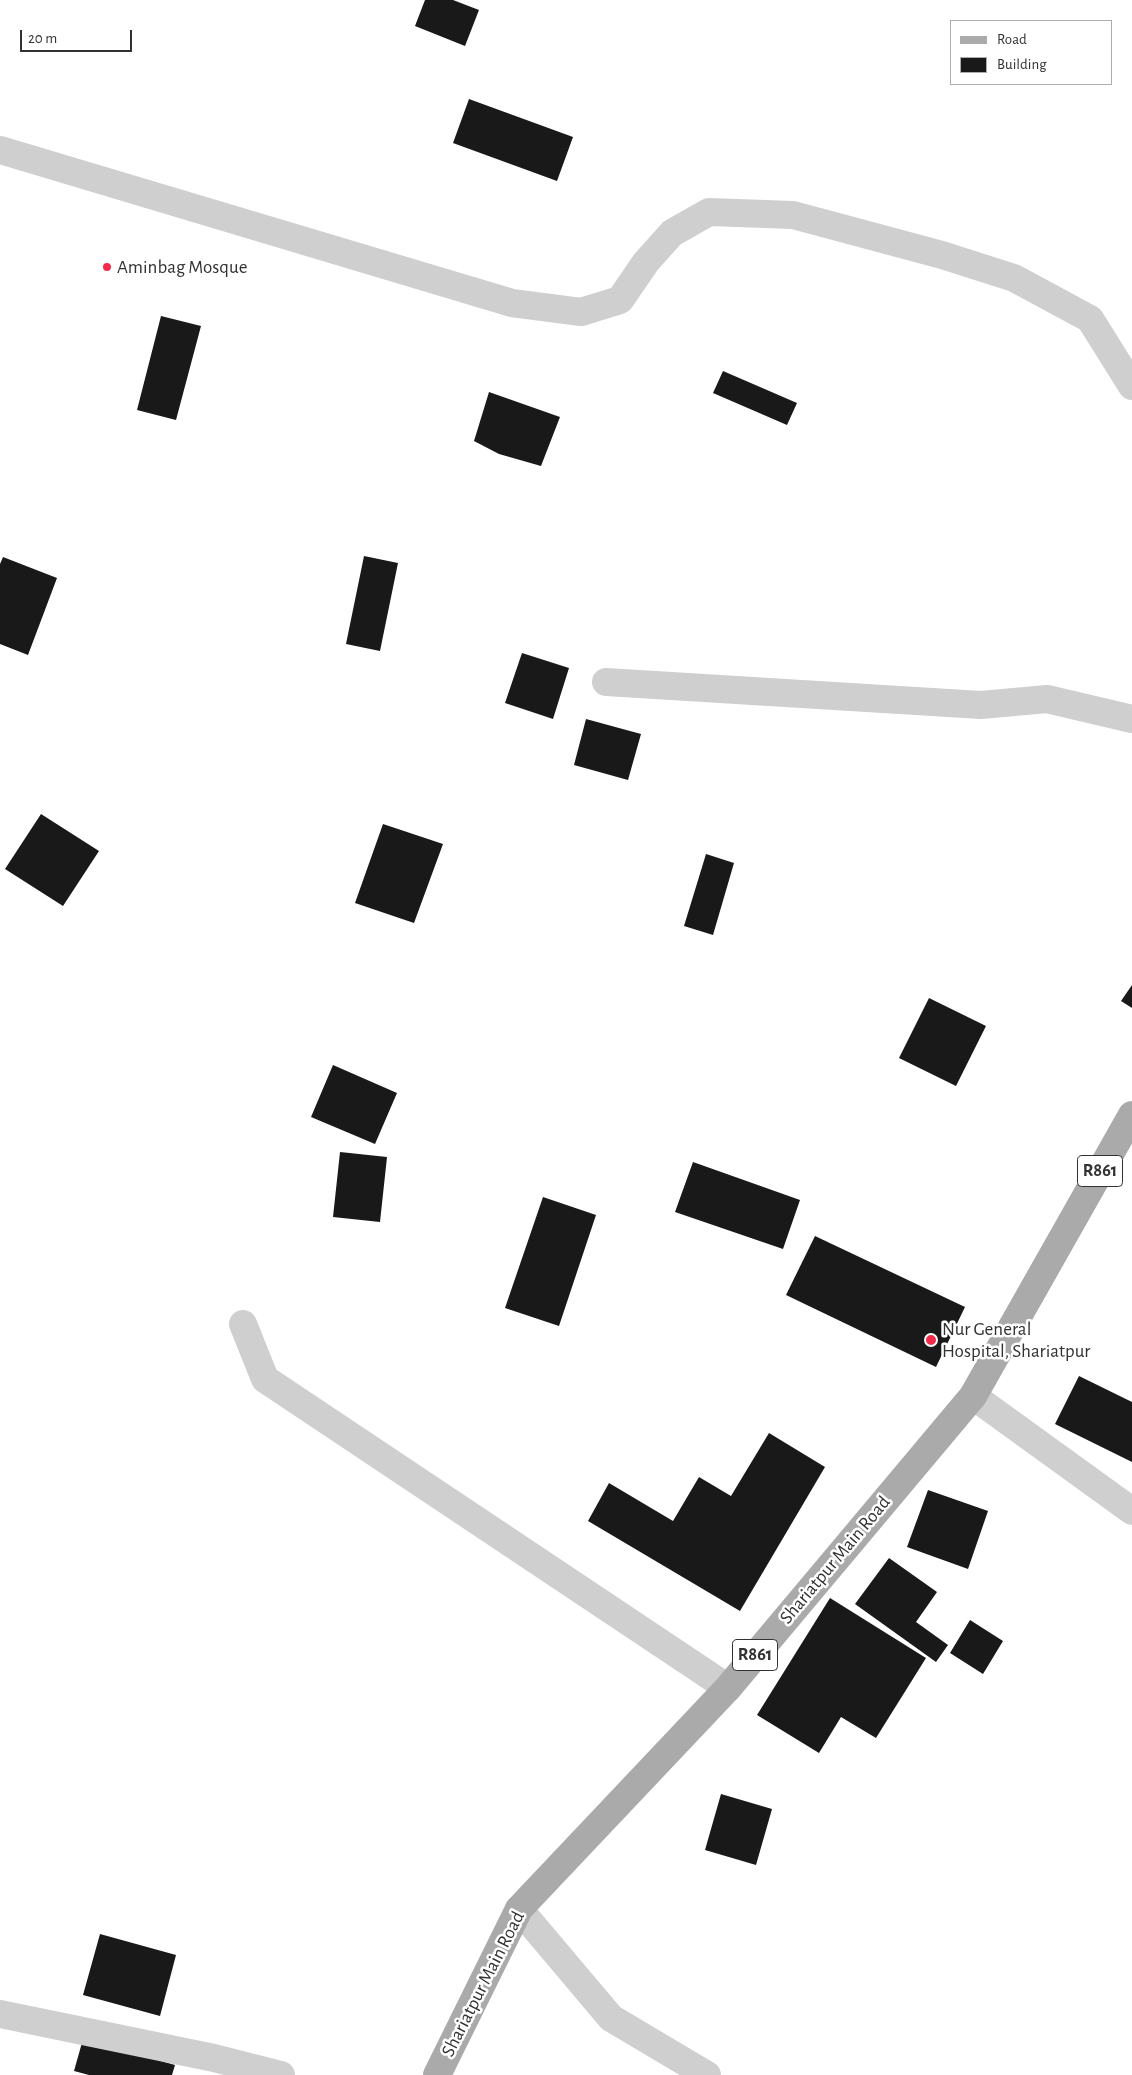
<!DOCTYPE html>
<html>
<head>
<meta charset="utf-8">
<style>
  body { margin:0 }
  #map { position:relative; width:1132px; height:2075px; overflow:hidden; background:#fff; font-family:"Alegreya Sans",sans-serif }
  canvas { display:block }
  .legend { position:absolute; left:950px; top:20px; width:162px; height:65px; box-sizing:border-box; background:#fff; border:1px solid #adadad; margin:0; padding:6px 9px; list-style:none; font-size:15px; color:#323232 }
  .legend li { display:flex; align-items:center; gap:10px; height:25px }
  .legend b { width:25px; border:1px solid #adadad }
  .scale { position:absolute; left:20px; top:30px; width:112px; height:22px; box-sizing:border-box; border:2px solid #323232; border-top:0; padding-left:6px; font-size:15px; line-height:18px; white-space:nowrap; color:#323232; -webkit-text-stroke:4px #fff; paint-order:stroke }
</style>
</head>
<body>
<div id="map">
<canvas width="1132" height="2075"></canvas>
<ul class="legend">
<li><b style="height:6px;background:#aaa"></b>Road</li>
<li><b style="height:14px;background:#191919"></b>Building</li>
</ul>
<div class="scale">20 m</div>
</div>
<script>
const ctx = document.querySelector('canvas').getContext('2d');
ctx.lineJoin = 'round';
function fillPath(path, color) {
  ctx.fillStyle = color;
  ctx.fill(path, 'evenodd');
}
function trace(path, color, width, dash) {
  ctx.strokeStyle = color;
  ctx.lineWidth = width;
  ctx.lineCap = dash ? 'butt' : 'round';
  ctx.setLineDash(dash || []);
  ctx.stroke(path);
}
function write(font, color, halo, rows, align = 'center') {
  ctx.font = font + ' "Alegreya Sans",sans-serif';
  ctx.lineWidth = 5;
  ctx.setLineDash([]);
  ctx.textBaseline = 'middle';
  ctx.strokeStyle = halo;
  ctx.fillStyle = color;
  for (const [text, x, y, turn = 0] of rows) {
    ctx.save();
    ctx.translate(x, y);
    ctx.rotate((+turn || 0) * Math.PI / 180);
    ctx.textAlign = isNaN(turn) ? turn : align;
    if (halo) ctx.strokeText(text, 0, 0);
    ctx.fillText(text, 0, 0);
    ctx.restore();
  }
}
fillPath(new Path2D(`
  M425,0H453L479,10L465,46L415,26Z
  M469,99L573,137L557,181L453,143Z
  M161,316L201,326L176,420L137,410Z
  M723,371L797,403L787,425L713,393Z
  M489,392L560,417L541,466L499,454L474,441Z
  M364,556L398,563L380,651L346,644Z
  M3,557L57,578L28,655L0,644V564Z
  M522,653L569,668L553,719L505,703Z
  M586,719L641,734L628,780L574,765Z
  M41,814L99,851L63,906L5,869Z
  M383,824L443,844L414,923L355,903Z
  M706,854L734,863L713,935L684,926Z
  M1132,985V1008L1121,1001Z
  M929,998L986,1026L956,1086L899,1058Z
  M333,1065L397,1093L375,1144L311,1117Z
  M340,1152L387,1157L380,1222L333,1217Z
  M693,1162L800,1200L783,1249L675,1212Z
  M543,1197L596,1215L559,1326L505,1308Z
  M815,1236L965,1307L936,1367L786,1295Z
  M1079,1376L1132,1402V1462L1055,1424Z
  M769,1433L825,1467L740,1611L588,1521L609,1483L673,1521L699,1477L731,1496Z
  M928,1490L988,1511L968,1569L907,1547Z
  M889,1558L937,1592L916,1622L948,1645L936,1662L855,1604Z
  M830,1598L926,1658L876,1738L841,1717L819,1753L757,1715Z
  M970,1620L1003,1641L983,1674L950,1653Z
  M721,1794L772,1809L756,1865L705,1850Z
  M100,1934L176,1955L160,2016L83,1995Z
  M83,2039L175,2065L172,2075H89L74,2071Z`), '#191919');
trace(new Path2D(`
  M0,150L512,303L581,312L620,300L646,262L672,233L709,212L793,215L942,255L1014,278L1090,319L1132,386
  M606,682L981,705L1047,699L1132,719
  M243,1324L265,1379L728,1688
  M973,1396L1132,1511
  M519,1909L611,2018L707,2075
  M0,2014L214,2058L281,2075`), '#cfcfcf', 28);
trace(new Path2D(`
  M437,2075L519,1909L728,1688L973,1396L1132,1115`), '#aaa', 28);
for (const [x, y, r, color] of [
  [107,267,5,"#f32b4a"],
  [931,1340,6,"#f32b4a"]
]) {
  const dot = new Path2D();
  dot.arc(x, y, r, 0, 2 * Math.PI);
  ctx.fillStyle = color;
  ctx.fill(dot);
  trace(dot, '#fff', 2);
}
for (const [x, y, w] of [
  [1100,1171,45],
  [755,1655,45]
]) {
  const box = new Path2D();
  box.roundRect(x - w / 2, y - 15.5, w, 31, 4);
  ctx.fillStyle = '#fff';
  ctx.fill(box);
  trace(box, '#323232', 1);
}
write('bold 18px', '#323232', null, [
  ["R861",1100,1171],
  ["R861",755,1655]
]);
write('19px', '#323232', '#fff', [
  ["Aminbag Mosque",117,267],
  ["Nur General",942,1329],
  ["Hospital, Shariatpur",942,1351]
], 'left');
write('19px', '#323232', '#fff', [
  ["Shariatpur Main Road",835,1560,-50],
  ["Shariatpur Main Road",483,1984,-63]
]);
</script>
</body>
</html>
